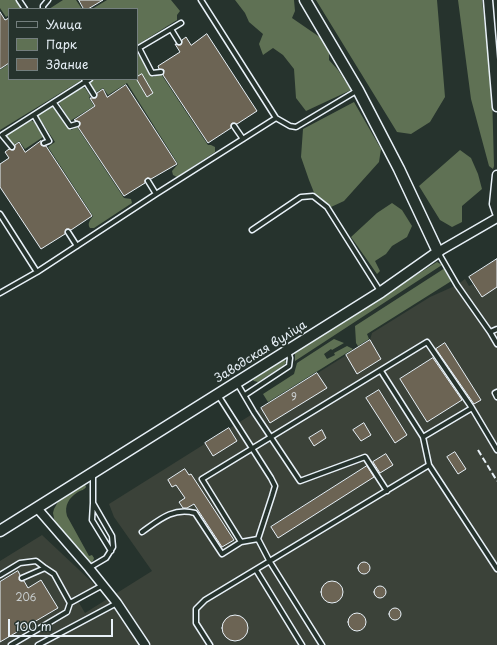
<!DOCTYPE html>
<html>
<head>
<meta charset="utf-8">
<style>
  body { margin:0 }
  #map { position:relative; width:497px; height:645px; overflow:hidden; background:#26332d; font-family:"Playpen Sans",sans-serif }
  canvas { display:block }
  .legend { position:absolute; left:8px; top:8px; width:130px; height:72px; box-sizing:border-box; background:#26332d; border:1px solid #747f7e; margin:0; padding:5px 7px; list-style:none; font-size:12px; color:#e8f1f8 }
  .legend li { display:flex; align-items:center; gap:8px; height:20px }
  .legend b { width:20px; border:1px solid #747f7e }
  .scale { position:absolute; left:8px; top:619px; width:105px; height:18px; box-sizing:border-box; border:2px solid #e8f1f8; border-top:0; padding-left:5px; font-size:12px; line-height:14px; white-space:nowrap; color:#e8f1f8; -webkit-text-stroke:3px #26332d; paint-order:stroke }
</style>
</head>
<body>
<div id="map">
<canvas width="497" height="645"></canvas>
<ul class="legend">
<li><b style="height:5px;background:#26332d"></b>Улица</li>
<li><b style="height:11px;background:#5f7154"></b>Парк</li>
<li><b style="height:11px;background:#6c6454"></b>Здание</li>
</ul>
<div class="scale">100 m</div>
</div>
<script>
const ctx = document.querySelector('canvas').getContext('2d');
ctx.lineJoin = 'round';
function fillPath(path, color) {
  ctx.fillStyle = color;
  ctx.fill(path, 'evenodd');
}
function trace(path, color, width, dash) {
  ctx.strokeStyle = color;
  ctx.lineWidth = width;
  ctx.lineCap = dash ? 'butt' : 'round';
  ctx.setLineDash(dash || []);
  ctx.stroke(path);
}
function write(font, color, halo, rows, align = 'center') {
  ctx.font = font + ' "Playpen Sans",sans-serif';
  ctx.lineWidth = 4;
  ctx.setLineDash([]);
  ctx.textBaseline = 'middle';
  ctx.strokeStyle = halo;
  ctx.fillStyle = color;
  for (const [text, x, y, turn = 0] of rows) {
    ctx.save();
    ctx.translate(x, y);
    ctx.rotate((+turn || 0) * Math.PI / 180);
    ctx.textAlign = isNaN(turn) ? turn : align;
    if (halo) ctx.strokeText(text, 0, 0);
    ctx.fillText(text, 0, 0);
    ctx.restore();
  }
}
fillPath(new Path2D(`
  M497,259V645H0V561L42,535L93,583L95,586L75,596L85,613L152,571L114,517L109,504L356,349L370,340L372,333L430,297L457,285L465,279L469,286L473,284Z`), '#3b4239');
fillPath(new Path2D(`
  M0,0H17L21,9H9V15L6,17L0,8Z
  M63,0H76L82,9H49Z
  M107,0H171L180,11L177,15V20L137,45V9H92Z
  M235,0H294L295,11L292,18L324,40L329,53V60L338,70L351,90L306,111L296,98L294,69L283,55L273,48L263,55L259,44L263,34L249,22L245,13Z
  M316,0H437L445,97L430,122L411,134L397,132Z
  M458,0H482L492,93L494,166L493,169L489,166L471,99Z
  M137,54L142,57L153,77L161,74L208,145H211L215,147V152L177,177L173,175L172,171L178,164L127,83L108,95L103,88L95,93L90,85L91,82L95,79H137Z
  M9,64V79H80V81L0,130V70Z
  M81,88H85L90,96L89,98L94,106L70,121L59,103Z
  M354,102L381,149L379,162L344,201L331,207L315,195L309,180L301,157L303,129Z
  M51,106H54L56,108L71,130L77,127L124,198L131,199L132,203L94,228H90C87,224 90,220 93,216L48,147L55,142L38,116V114Z
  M30,120L34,122L43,137L25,149L19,141L13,146L6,138V136Z
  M460,150L471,158L478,174L482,189L462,206V222L452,227L440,220L419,186Z
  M392,203L402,210L412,226L407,237L392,246L386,254L375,261L380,271L377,274L351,237L377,213Z
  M437,262L442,265L295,361V351Z
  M445,268L453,280L367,334L369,339L358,346L356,343L355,326Z
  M334,339L344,343L332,350L331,349L324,354L327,359L335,355L334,353L347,346L353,349L268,402L263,394L294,374L297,363Z
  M284,358L286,362L284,365L258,382L254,381L253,380L256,377Z
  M85,484L86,487C84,490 82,490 78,492C69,498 64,505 67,516L89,556L92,555L94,558L93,561L91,563L88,562L86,560L55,523L53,513L54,509L59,500L81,485Z`), '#5f7154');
const building = new Path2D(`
  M79,0H103L88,9H84Z
  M0,12L5,20L9,18V63L0,69Z
  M207,34L257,111L237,124L232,123L231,125V128L208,143L163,75L164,70L159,69L158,66L180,52L175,44L181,45L182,40L186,37L191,45Z
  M142,74L153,93L147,97L137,80V77Z
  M126,85L177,164L151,179L147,178L145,180V183L124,196L78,127L80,124V122L74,120L95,106L90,98H96L97,93L103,89L107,97Z
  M41,141V145L43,146H46L92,216L71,230L68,229H66L65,234L41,249L0,187V164L9,158L5,152L9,149L14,150L15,145L19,142L25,152Z
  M497,259V287L482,297L469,277Z
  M370,340L381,359L357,374L346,355Z
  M445,343L481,400L474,404L436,349Z
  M433,358L462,400L427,422L400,379Z
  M317,373L327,388L270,423L261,408Z
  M379,390L407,435L395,443L366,398Z
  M364,423L371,435L361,441L353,430Z
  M229,428L237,441L213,456L205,443Z
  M322,430L326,438L314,446L309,438Z
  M455,452L466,469L458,474L447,457Z
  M386,454L393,465L380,473L373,462Z
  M367,466L374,477L278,538L271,527Z
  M185,469L189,475L191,474L234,540L222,547L194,504L187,508H183L179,502L185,498L176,485L172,487L168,480Z
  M358 568a6 6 0 1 1 12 0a6 6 0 1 1-12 0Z
  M18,571L20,575L19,580L24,581L28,588L41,580L58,608L0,642V582Z
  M321 592a11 11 0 1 1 22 0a11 11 0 1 1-22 0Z
  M374 592a6 6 0 1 1 12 0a6 6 0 1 1-12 0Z
  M389 614a6 6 0 1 1 12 0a6 6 0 1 1-12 0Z
  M348 622a9 9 0 1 1 18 0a9 9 0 1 1-18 0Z
  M222 628a13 13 0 1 1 26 0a13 13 0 1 1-26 0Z`);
fillPath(building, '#6c6454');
trace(building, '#e8f1f8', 1);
const service = new Path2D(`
  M19,0L25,9
  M43,9V6L48,0
  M171,29L179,42
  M139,48L152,73L161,72
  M137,49L181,23
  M84,79L94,95
  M54,103L70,126L77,124
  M34,115L49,141L44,143
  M276,118L290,126L296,127L358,90
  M234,126L243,139
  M12,147L2,135L90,79
  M148,181L156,194
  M0,214L37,272L0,293
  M252,230L301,197L313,196L327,207L380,291
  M68,232L77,246
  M438,252L457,285L490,332L497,344
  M37,272L156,194L276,118L201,0
  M490,332L497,329
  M381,371L423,437L429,465L497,569
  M237,383L254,412L300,481L365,457L387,491
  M497,392L495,393L497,397
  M218,395L271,478L275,486L272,496L258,539L270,562L322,645
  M245,395L289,366L290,358L288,351
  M472,408L497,450
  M93,503L92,520L111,551
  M142,532C159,520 173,507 195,513L222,554L241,542
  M258,539L241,542L202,479L427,342L472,408L423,437
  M89,568L106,558L113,547L112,536L93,503V473
  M256,570L302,645
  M0,575L20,563L36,561L45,568
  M22,578L45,568L54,574L70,603L103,585
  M11,645L67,612L70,603
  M38,645L117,603
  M210,645L196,623V609L205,600L429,465`);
const minor = new Path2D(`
  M488,0L497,107
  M497,175L494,204L497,213
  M438,252L497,218
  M37,508L89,568L117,603L145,645`);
const tertiary = new Path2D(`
  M0,531L381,292L438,252L399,169L358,90L305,0`);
trace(service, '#e8f1f8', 7);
trace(minor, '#e8f1f8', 11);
trace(tertiary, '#e8f1f8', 13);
trace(service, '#26332d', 4);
trace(minor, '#26332d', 8);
trace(tertiary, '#26332d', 10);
trace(new Path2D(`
  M478,450L497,481`), '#e8f1f8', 2, [6, 3]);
write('10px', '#c9cecf', null, [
  ["9",294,398],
  ["206",26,598]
]);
write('12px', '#e8f1f8', '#26332d', [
  ["Заводская вуліца",261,352,-32]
]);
</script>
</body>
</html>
